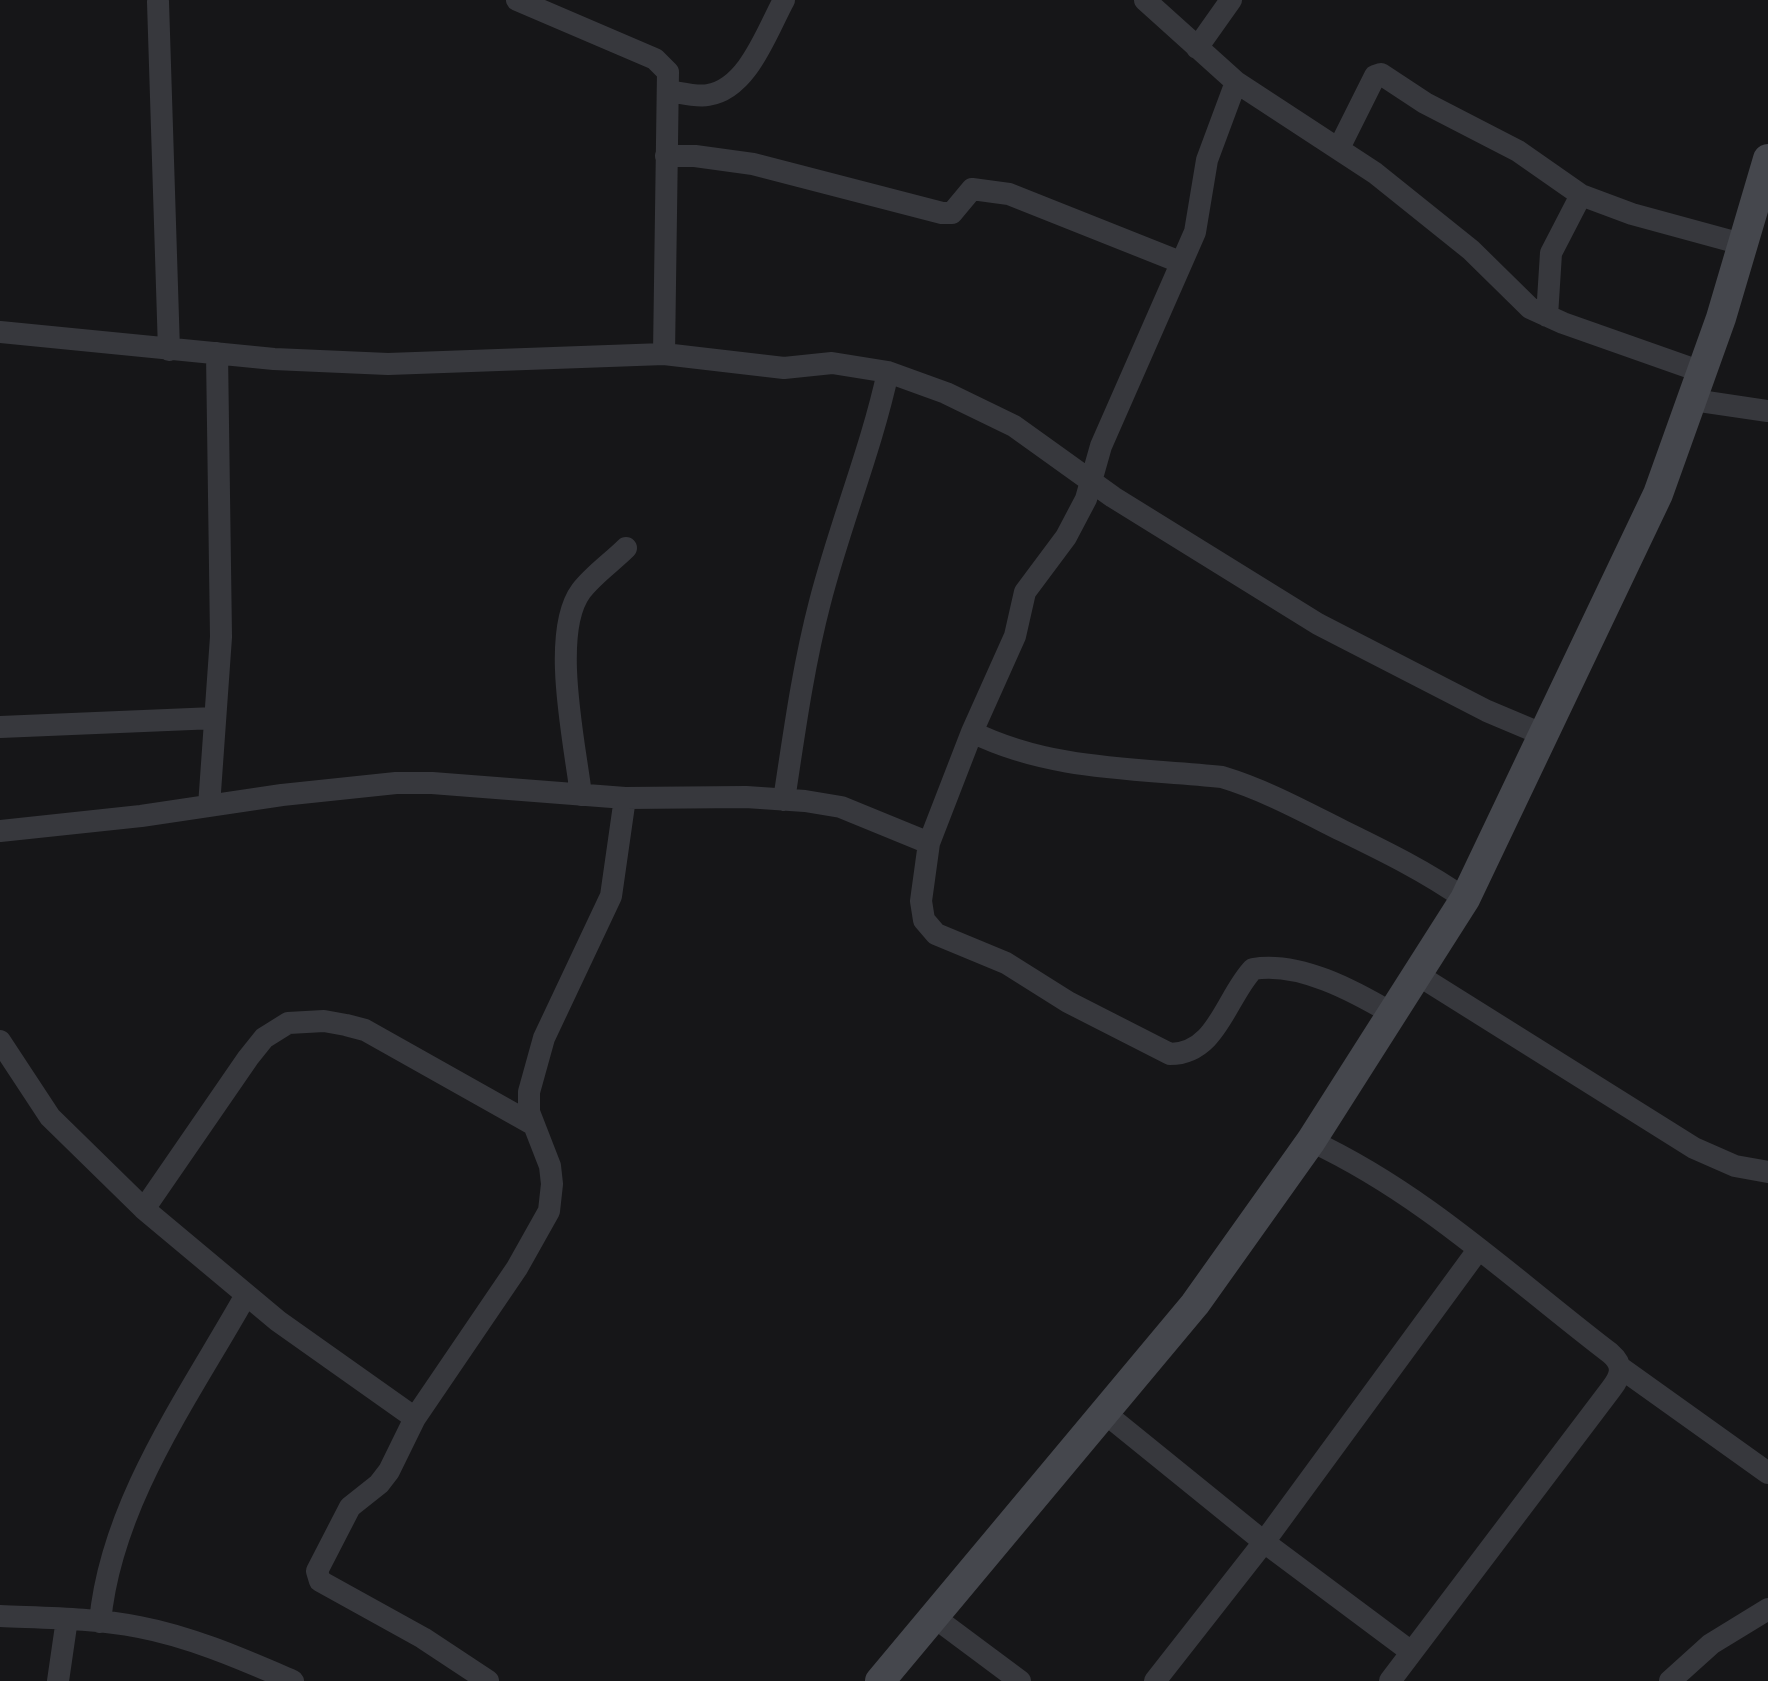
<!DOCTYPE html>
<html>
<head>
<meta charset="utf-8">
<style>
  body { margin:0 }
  canvas { display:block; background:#161618 }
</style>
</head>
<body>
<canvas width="1768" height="1681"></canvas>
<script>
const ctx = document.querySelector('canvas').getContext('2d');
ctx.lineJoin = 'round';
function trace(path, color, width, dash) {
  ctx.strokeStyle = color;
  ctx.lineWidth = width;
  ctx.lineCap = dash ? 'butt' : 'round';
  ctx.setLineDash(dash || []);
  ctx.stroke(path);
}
trace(new Path2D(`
  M517,0L655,59L668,72L664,354
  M1145,0L1236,82L1375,173L1471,250L1530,308L1563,323L1702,372
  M158,2L169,350
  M1197,48L1231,0
  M1236,82L1207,160L1195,232L1188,248L1101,446L1086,499L1066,537L1025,592L1015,636L972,732L929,843L921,901L924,920L936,934L1006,963L1068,1002L1170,1054C1217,1054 1226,997 1253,969C1299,961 1354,991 1393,1014
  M669,91C682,93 696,97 708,95C748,89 767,31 784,0
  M1339,148L1375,76L1381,74L1425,103L1518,151L1581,195L1632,214L1742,244
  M666,156H695L753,164L942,213H952L972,189L1009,194L1180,262
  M1547,316L1551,253L1581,195
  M0,332L274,359L388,364L664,354L784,368L832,363L888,372L946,393L1014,426L1113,497L1318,624L1487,711L1544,735
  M1693,400L1768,411
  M0,727L215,718
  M972,732C1051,771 1137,768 1222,777C1265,790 1303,811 1343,831C1384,851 1427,872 1465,899
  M581,795C575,744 550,633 581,591C593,575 612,562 626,548
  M784,800C794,734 803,667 820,602C840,524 871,450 888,372
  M209,806L221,637L217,353
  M0,831L141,816L282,795L396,783H432L625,798L746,797L805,801L841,807L929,843
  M1418,975L1694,1148L1735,1166L1768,1172
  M0,1041L50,1117L144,1209L278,1321L415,1418
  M1311,1141C1423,1193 1513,1279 1610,1353C1624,1365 1622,1375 1611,1389L1390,1681
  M144,1209L248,1058L264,1038L288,1023L324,1021L346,1025L365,1030L534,1125
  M1621,1368L1768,1473
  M1106,1414L1264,1542L1410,1651
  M0,1616C46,1618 94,1618 139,1627C192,1637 244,1660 293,1681
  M934,1617L1020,1681
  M100,1622C111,1503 189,1396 246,1295
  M58,1681L67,1619
  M488,1681L423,1638L320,1581L317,1571L350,1507L379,1484L389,1471L415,1418L517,1268L549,1211L552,1184L550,1166L529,1112V1092L544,1038L611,896L625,798
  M1155,1681L1264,1542L1478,1250
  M1670,1681L1711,1644L1768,1609`), '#37383d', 22);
trace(new Path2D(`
  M880,1681L1195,1304L1311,1141L1465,899L1658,494L1721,318L1768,159`), '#45474d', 30);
</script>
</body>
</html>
